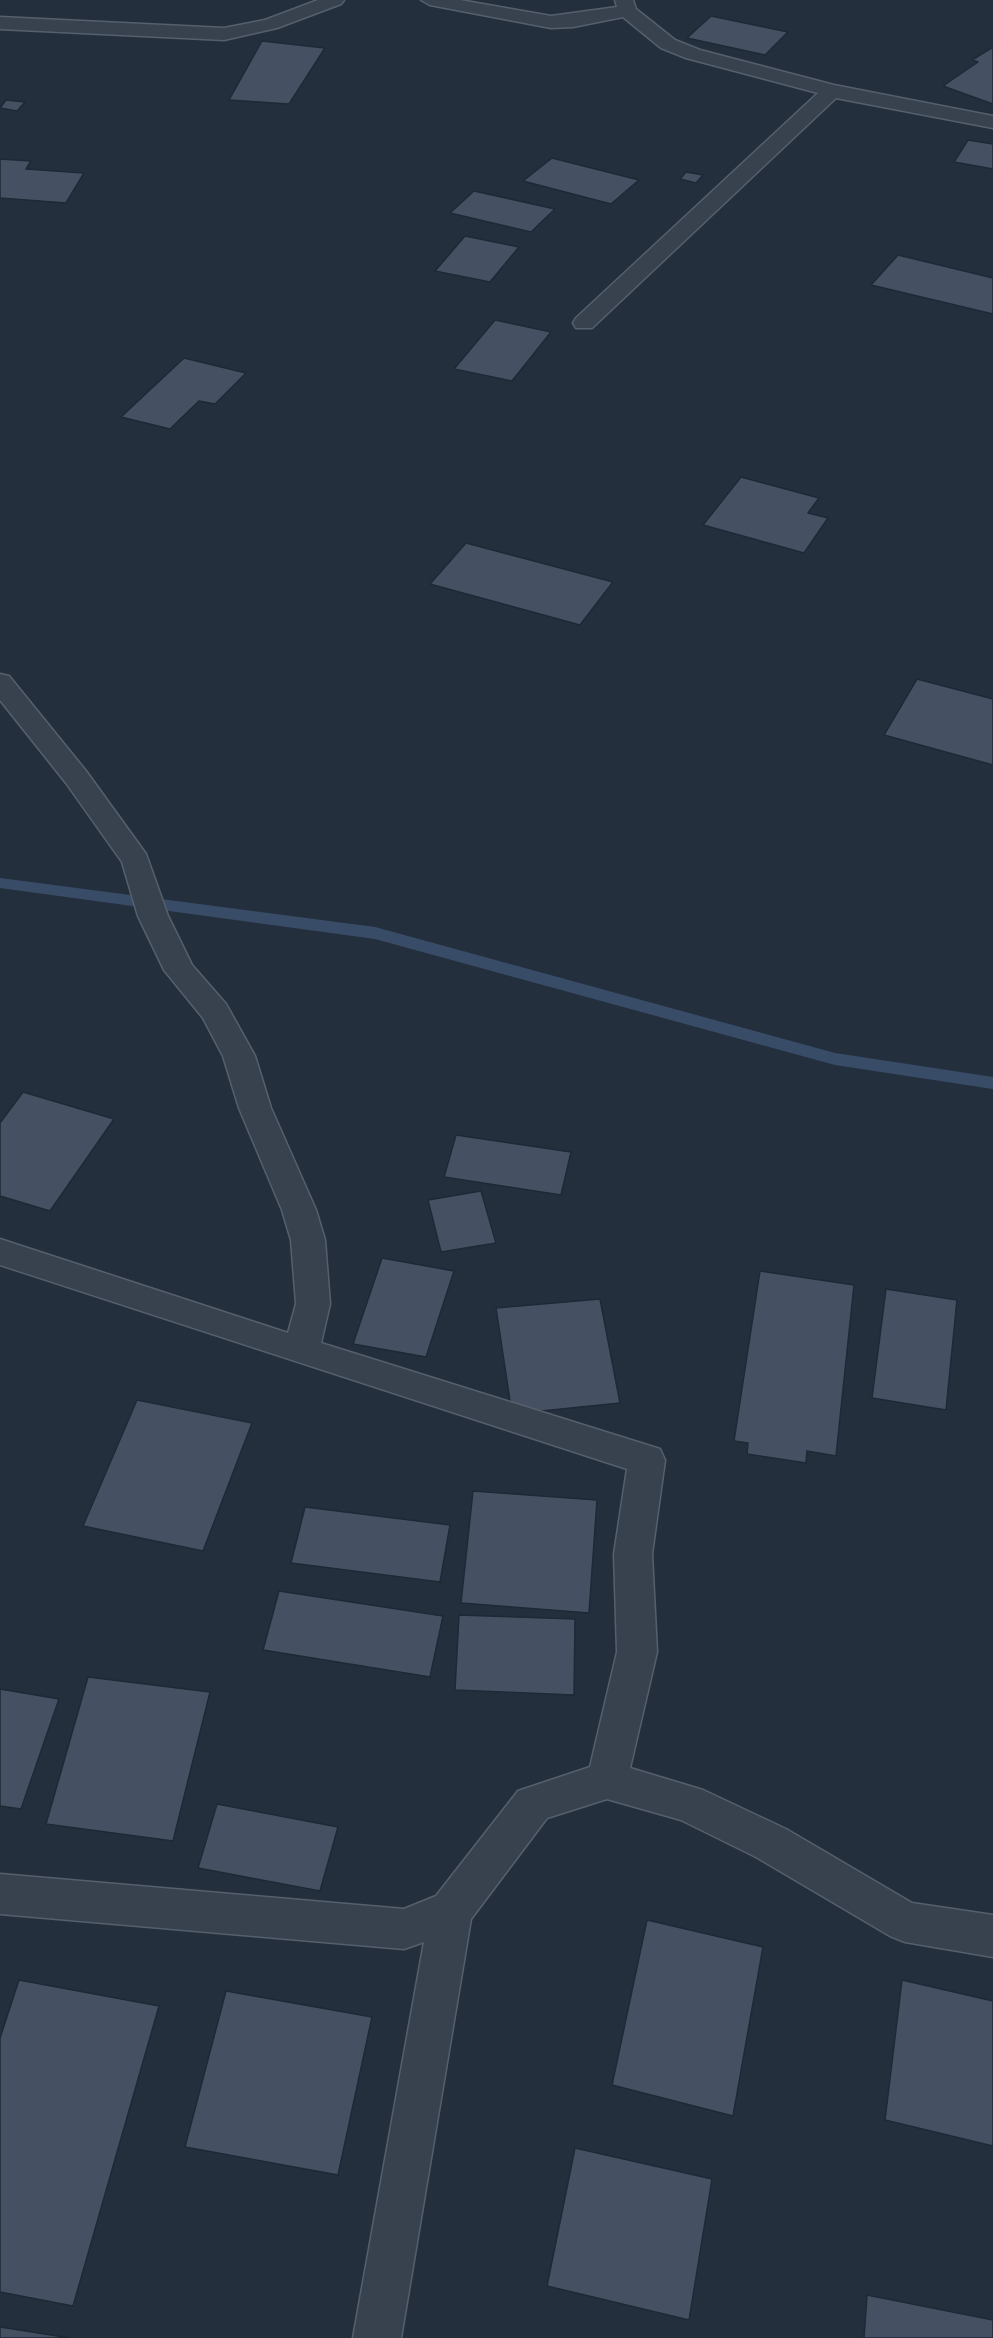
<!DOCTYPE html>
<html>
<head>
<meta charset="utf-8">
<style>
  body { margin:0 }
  canvas { display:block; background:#242f3e }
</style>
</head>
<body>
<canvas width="993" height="2338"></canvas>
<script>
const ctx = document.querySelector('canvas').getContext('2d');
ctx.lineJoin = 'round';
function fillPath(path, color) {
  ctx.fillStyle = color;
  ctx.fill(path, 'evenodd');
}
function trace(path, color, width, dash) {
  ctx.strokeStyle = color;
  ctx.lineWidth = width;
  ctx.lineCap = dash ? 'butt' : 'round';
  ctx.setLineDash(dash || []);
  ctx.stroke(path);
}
fillPath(new Path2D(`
  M0,878L375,927L835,1053L993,1077V1089L835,1065L375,939L0,888Z`), '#394c67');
const building = new Path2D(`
  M711,16L788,32L765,55L687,38Z
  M262,41L325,48L289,104L229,100Z
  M993,47V104L943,86L978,62L972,60Z
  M6,100L25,102L17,111L0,108Z
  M968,140L993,144V169L954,162Z
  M552,158L639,180L611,204L523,181Z
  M0,159L31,161L26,169L84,173L66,203L0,198Z
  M686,172L703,175L696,183L680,179Z
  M474,191L555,209L531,232L450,213Z
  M465,236L519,247L490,282L435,271Z
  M898,255L993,278V314L871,285Z
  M495,320L551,332L512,381L454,369Z
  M184,358L246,373L215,404L199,401L170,429L121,417Z
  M741,477L819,498L808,513L828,518L804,553L703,525Z
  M466,543L613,582L580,625L430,584Z
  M917,679L993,699V765L884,735Z
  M23,1092L114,1119L50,1211L0,1196V1123Z
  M456,1135L571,1152L561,1195L444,1177Z
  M481,1191L496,1243L441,1252L428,1200Z
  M382,1258L454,1271L426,1357L353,1344Z
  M760,1271L854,1285L836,1456L807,1451L806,1463L747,1454L748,1443L734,1441Z
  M886,1289L957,1300L946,1410L872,1398Z
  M600,1299L620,1403L512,1414L496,1308Z
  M137,1400L252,1423L203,1551L83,1526Z
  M473,1491L597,1500L589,1613L461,1603Z
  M305,1507L450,1525L440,1582L291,1563Z
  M279,1591L443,1616L430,1677L263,1650Z
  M459,1615L575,1619L574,1695L455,1690Z
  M88,1677L210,1692L173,1841L46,1824Z
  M0,1689L59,1699L21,1809L0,1806Z
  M217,1804L338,1827L320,1891L198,1868Z
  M647,1920L763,1947L733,2116L612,2085Z
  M19,1980L159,2006L73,2306L0,2292V2038Z
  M902,1980L993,2001V2146L885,2120Z
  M226,1991L372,2017L338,2175L185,2147Z
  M575,2148L712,2179L689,2320L547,2286Z
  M867,2295L993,2320V2338H864Z
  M0,2327L70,2338H0Z`);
fillPath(building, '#455162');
trace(building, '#1f2835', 1.5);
const street = new Path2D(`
  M318,0H344L341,4L277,28L224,40L0,29V17L224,28L265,20Z
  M421,0H460L551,16L617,7L615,0H633L636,9L675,40L700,50L834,85L993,116V128L836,98L592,328H576L573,323L576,318L818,93L686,58L661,48L623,17L573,27L551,28L430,5Z
  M0,674L9,676L86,771L146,854L168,916L192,965L226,1004L255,1056L271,1108L316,1210L325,1240L330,1304L321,1343L660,1449L665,1460L652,1554L657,1652L630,1768L703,1790L786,1829L912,1903L993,1915V1957L905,1942L890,1936L756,1857L681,1820L607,1799L547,1818L471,1919L401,2338H353L424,1942L404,1949L0,1914V1874L404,1909L436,1896L518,1791L590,1767L617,1652L614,1554L627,1469L0,1265V1239L288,1333L296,1304L291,1240L282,1210L239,1108L223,1056L203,1018L164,970L138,916L122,862L66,783L0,700Z`);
trace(street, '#565f6c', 3);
fillPath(street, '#38414e');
</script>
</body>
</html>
